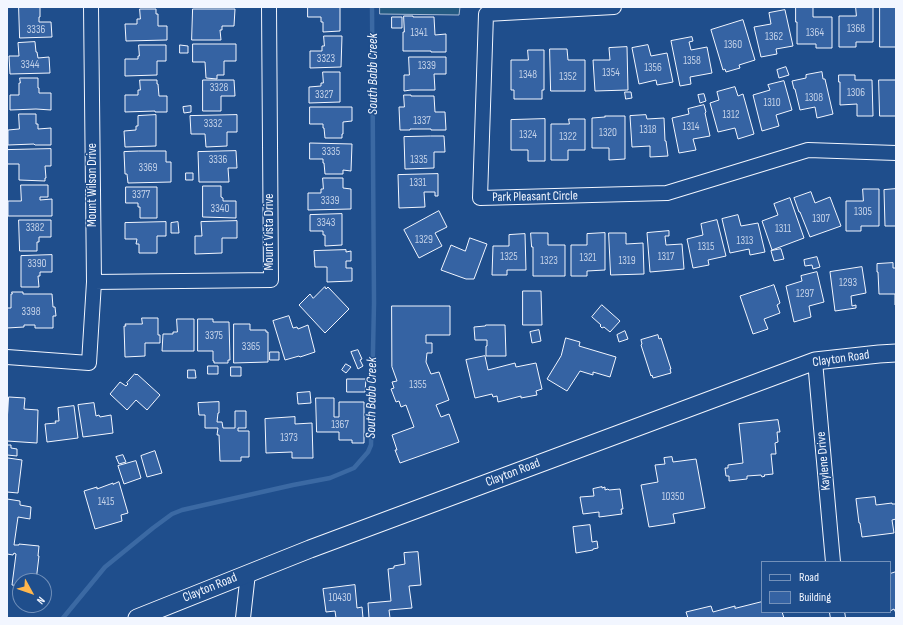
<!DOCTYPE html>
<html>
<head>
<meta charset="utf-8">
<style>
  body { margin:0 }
  #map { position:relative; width:903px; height:625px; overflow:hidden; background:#1f4e8c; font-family:"Sofia Sans Condensed",sans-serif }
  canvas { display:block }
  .frame { position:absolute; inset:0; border:8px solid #f2f6ff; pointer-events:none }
  .legend { position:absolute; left:761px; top:561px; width:130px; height:52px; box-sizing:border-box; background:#1f4e8c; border:1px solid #7391ba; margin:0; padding:5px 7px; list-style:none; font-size:12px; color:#f2f6ff }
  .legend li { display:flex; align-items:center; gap:8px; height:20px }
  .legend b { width:20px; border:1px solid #7391ba }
  .north { position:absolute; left:12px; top:573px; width:40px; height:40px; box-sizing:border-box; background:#1f4e8c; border:1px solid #7391ba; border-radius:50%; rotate:130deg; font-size:11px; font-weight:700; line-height:16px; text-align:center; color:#f2f6ff }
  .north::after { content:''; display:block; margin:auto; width:14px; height:18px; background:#ffb74d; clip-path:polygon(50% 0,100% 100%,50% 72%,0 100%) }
</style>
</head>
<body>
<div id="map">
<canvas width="903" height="625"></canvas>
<div class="frame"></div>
<ul class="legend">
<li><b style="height:5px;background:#1f4e8c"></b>Road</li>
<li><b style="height:11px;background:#3563a3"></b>Building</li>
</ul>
<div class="north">N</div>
</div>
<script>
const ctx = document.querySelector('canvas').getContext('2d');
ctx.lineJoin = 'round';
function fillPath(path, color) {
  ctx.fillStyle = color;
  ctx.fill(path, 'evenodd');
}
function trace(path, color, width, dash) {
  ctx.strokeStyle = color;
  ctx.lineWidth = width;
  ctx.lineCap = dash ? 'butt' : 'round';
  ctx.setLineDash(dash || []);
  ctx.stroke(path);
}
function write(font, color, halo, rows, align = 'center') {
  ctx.font = font + ' "Sofia Sans Condensed",sans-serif';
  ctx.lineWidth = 3;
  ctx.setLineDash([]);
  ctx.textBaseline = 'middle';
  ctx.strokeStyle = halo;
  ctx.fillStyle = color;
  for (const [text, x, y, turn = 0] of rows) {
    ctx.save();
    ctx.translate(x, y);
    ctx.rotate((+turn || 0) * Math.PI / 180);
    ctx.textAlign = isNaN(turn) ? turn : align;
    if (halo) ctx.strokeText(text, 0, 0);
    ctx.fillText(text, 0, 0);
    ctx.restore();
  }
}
const green = new Path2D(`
  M380,7H460L459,15L380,14Z`);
fillPath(green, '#245a82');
trace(green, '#a8bbd7', 1);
trace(new Path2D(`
  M63,618L105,567L153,528L172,514L182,510L293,485L330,478L354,468L368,452L371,445L374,303L372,7`), '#3b69a3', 4.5);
const building = new Path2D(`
  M19,7H40V17H39V22H51L52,37L20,38Z
  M308,7H340V31L323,32V22H321V17H308Z
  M796,7H813V17H832V48H816V44H797V22H796Z
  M856,7H873V42H856V47H839V16H856Z
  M880,7H896V47H880Z
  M140,9H156V14H158V26H167V40L126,41L125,24H137V19H140Z
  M193,9H235L234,26H222V30H220L221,40H192Z
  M785,10L793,46L776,49L777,54L761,57L754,27L771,24L769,13Z
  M404,16H413V17H434L435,35L446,34V52H431V51H403V32H404Z
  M392,17H402V28H392Z
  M743,20L755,60L739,65L740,68L726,72L725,69L723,70L711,30Z
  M324,36H342L341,67L310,68V51H322V46H324Z
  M692,37L693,41L689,42L691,50L707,47L712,73L690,77L691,84L680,86L671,41Z
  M35,42L36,52H37L38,58L49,57L50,73L10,74L9,56H19L18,43Z
  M193,44H236V61H224V75H217V79L206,78L205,62H193Z
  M139,45H166V61H157V75L125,76V59H138V56H139Z
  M180,45L188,46V53H180Z
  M648,45L651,56L667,53L673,82L657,85L656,80L639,84L632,48Z
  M627,47L628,90L595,91L593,60H610L609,48Z
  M550,49H567L568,60H585V91H551Z
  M528,50H544V90H542V99H514V90H511V60H528Z
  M409,57H446V74H434L435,90H411L404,91V75H409Z
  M786,67L789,75L779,78L777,70Z
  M323,72H340V102L309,103V87L321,86V83H323Z
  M822,72L823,79H825L833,114L817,118L815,107L800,110L795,89H794L792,81L806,78V75Z
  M839,75H855V80H872L873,116H857V104L840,105V82H839Z
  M20,78H38V88H39V93H51V110L36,109L10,110V95H19V83H20Z
  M140,80H157V84H158L159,96H167V112H155V111L125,112V95H138V90H140Z
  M203,80H234L235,96H221V111H203Z
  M879,80H896V116H880Z
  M784,81L792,110L776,115L779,126L762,131L753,95L770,90L768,85Z
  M735,87L738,96L743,94L754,134L738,139L735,128L718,132L710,103L719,100L717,92Z
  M625,92H631L632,98L626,99Z
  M704,94L706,101L700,103L698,95Z
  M404,95H411V96H434L435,112H445L446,130H431V129H410V130H400L399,107H404Z
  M704,105L706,112L705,113L710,136L693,139L696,150L679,153L672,118L689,114L688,109Z
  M191,106V112L184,113L183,107Z
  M310,107H352V121L343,122V134H342V138H325L324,128H323V124H310Z
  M19,114H36V124H38V129L51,128V145H35L34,144L8,145V130L19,129Z
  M156,115V146L125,147L124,131L136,130V126H138V116Z
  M237,115V132H227V146L206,147L205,134H191L190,116Z
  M646,115L647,119L664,118L665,141H666L668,156L650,157V146L632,147L630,116Z
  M605,116H625V159L609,160V148H592V118L605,117Z
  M545,119V161H528V150H511V120Z
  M569,119H585V150H568V160H551V124H569Z
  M431,136H444L445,152H434V168L405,169L404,137Z
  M310,143L352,144L351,171L343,170V174H325L324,163H323V159H310Z
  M51,149V166H45L46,178H45V181L19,180V164H7V150Z
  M139,151H166V162H171V182L128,183L127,174H125L124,152Z
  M236,151L237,168H228L229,182H199L198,152Z
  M186,173H193V180H186Z
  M438,174V196H435V192H424L425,207L399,208L398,175Z
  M323,178H343V188L351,189V209L308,210V193H321V189H323Z
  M21,185H48V197H40V200L52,199V216H8V201H21Z
  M203,186H221V197L223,198V201H236V218L203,217Z
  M126,187H157V218H140V207H138V203H126Z
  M863,189H879V226H861V231H846V201H863Z
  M896,189V226H885L884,190Z
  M811,192L815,203L830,197L841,226L810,237L800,212H799L794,198Z
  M790,198L804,238L772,250L762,221L778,215L774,204Z
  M439,211L447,227L435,233L442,246L419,258L404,230Z
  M342,214V245L325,246V235H323V231H310V215Z
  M738,215L741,226L758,223L765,252L750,255L749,249L730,253L722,219Z
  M19,220H51V237H39V242H37V251H20Z
  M717,220L726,256L708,260L709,265L693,268L687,239L703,235L701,224Z
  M237,221V238H222V253L195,254V236H202L201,222Z
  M166,222V236H157V253H139V244H136L137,239H125V223Z
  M178,222L179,233H171V223Z
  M669,231V236H665L666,245L682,244L684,269L650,272L647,233Z
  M531,233H548V245H565V276H533V247H532Z
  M605,233V270L587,271V276H571V245H587V234Z
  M609,233H626V244L643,243L644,274L611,275Z
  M525,234L526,270H507V275H492L493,246H509V235Z
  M470,238L487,244L474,279H466L441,270L451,245L465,251Z
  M781,249L784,259L774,261L771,251Z
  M346,250V252L351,251V261H346V268H352V281L327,282V267H315L314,251Z
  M52,255V272H40V276H38L39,287H21V256Z
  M817,257L820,267L813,269L812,265L805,266L804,260Z
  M893,263V268H896V305H895V294H879L878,272H877V264Z
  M862,267L866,293L851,296L852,306L856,305V308L835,311L830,272Z
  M817,272L824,302L809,306L811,317L794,322L786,286L802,281L801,276Z
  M774,285L780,303L777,305L780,313L764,319L768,329L753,334L740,296L770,286Z
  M325,287L326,289L328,287L349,309L325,333L299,305L310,294L313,298Z
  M523,291H541L542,325H523Z
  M12,292H23V294H52L53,307H55L56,316H53V328H35V325H24V327L7,328V308H11V294H12Z
  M602,305L620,321L610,332L604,327L602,328L600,326L601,325L592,317Z
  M392,306H450V335H426V343H432V353H427L426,362L431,374L439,372L449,400L436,405L441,417L449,414L459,442L400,463L395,450H397L392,435L414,427L406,405L401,407L399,401L396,402L391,389L394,388L392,382L397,381L392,367Z
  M289,316L293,328L297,327L298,329L308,325L315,352L300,357L299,356L285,360L273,321Z
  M142,318H158V335H160V343H145V356L125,357L124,326H126L125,324H142Z
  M177,319H194V351H162L163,334H173V332H177Z
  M198,319H213V322H229L230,360H228V363H214V361H213V351H198Z
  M234,324H250V330H266V332H268V362L234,363Z
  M486,325H505L506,356H486V346H487V340H475L474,327L485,326Z
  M539,330L541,341L532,343L530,332Z
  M625,331L628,339L619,342L617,335Z
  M658,335L659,339L661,338L671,369H670L671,373L653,378L652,375L651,376L641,345L642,344L641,340Z
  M566,338L580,342L579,346L616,357L610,377L593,372V375L580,371L567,391L547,379L561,356Z
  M358,350L362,359L360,360L363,366L358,369L351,352Z
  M270,352H279V360H270Z
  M485,356L488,370L515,363L516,367L536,363L542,389L536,391L537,395L521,398V396L498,402L497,396L493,397L492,394L475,398L466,360Z
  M346,364L351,367L346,373L342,370Z
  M208,366H218V374H208Z
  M231,367H241V376H231Z
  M188,370H195L196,378H188Z
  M135,374L136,375L137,374L160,395L147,410L136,400L127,410L110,394L120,382L126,386L128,384L127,383Z
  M347,379H366L365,392H347Z
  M310,392L311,403L298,404L297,393Z
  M9,397L25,398L24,409L38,410L37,443L7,441V423Z
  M316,398H334V417H339V402H364V443H352V440H339V432H317Z
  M219,402V413H218L217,422H222L223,428H235V411H246V428H238V431H249V457H241V461H220L219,435H217L218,428H205V415H199L198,403Z
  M94,403L96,416L99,415L100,417L111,415L113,433L83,437L78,405Z
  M74,406L78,438L47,442L45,424L56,423L55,421H59L58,408Z
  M295,417V424L312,423L313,458H292V452L266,453L265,419Z
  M778,420L780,432H777L778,442L775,443L776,454H771L773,474L764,475L765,476L762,477L761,475L747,476V479L729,481V476H726L725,468H728V465L743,463L739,424Z
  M7,445H11V448L17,449V456L7,455Z
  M155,451L162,473L147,477L141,456Z
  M123,455L126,462L119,464L116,457Z
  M672,457L673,462L696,459L705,508L673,514L675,523L649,527L641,485L658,482L655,465L665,464L664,458Z
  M8,458L22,460L18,493L7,492V469Z
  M136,461L141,478L124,484L118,466Z
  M119,482L128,513L121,515L122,521L95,529L84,491L97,487V489L113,483V484Z
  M602,487V488L605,487V490L608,489L609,490L620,489L623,509H621L622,514L599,517V512L583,514L580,497L594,496L593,489Z
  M875,497L876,505L892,503V504H896V519L892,520L894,533L862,537L860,523H859L856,499Z
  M7,499L20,501V505L31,507L30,519L18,517L14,545H19V544L39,546L38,556H39L36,581H20V590H18V586L12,585L16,554L14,553L13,555L7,554Z
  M590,525L592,542L597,541L598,548L593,549V550L576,553L573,527Z
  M418,552L421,585L409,586L412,608L389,610L390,618H369L368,603L391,601L388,569L394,568V566L405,564L404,553Z
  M896,572V613L894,609L890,611V574Z
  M355,585L357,608L362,607L363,618H336L335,611L326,612L323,589Z
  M762,602V612H782L784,618H688L686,612L711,606L713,612L735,606V608Z`);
fillPath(building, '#3563a3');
trace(building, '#f2f6ff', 1);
const minor = new Path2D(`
  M614,7L486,14L480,198L667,193L808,150L896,153
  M94,282L271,280L269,7
  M7,357L89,363L94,282L91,7
  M815,361L833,562
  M837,612L838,618
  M243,618L248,573`);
const tertiary = new Path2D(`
  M137,618L310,549L815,361L879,354L896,353`);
trace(minor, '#f2f6ff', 16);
trace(tertiary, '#f2f6ff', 19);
trace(minor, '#1f4e8c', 14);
trace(tertiary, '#1f4e8c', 17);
write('11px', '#c3d1e8', null, [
  ["1368",856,29],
  ["3336",36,30],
  ["1341",419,33],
  ["1364",815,33],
  ["1362",774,37],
  ["1360",733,45],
  ["3323",326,59],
  ["1358",692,61],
  ["3344",30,65],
  ["1339",427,66],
  ["1356",653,68],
  ["1354",611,73],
  ["1348",528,75],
  ["1352",568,77],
  ["3328",219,88],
  ["1306",856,93],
  ["3327",324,95],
  ["1308",814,98],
  ["1310",772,103],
  ["1312",731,115],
  ["1337",422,121],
  ["3332",213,124],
  ["1314",691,127],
  ["1318",648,130],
  ["1320",608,133],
  ["1324",528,135],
  ["1322",568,137],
  ["3335",331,152],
  ["3336",218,160],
  ["1335",419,160],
  ["3369",148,168],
  ["1331",418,183],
  ["3377",141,195],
  ["3339",330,201],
  ["3340",220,209],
  ["1305",863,212],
  ["1307",821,219],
  ["3343",326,223],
  ["3382",35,228],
  ["1311",783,229],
  ["1329",424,240],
  ["1313",745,241],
  ["1315",706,247],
  ["1325",509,257],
  ["1317",666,257],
  ["1321",588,258],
  ["1323",549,261],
  ["1319",627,261],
  ["3390",37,264],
  ["1293",848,283],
  ["1297",805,294],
  ["3398",31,312],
  ["3375",214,336],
  ["3365",251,347],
  ["1355",418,385],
  ["1367",340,425],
  ["1373",289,438],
  ["10350",673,497],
  ["1415",106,502],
  ["10430",340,598]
]);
write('13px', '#f2f6ff', '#1f4e8c', [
  ["Mount Wilson Drive",93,185,-90],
  ["Park Pleasant Circle",535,197,-1],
  ["Mount Vista Drive",270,232,-90],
  ["Clayton Road",841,359,-8],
  ["Kaylene Drive",824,461,-95],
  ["Clayton Road",513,473,-21],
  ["Clayton Road",210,588,-22]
]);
write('italic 14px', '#f2f6ff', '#1f4e8c', [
  ["South Babb Creek",373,74,-90],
  ["South Babb Creek",372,398,-89]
]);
</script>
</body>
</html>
